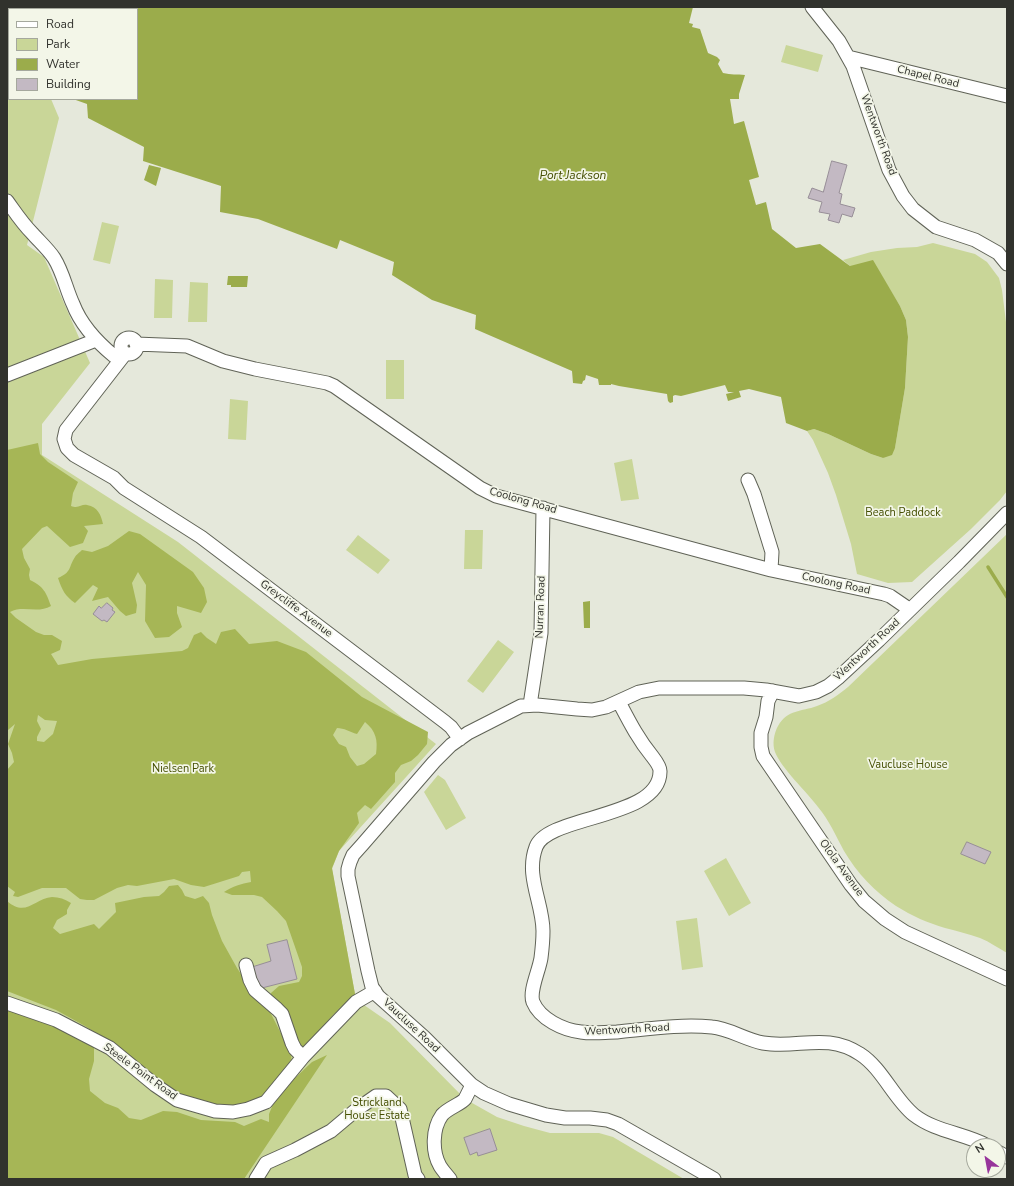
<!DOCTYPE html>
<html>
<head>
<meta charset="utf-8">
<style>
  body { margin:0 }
  #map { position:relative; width:1014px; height:1186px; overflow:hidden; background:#e5e8db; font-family:"Nunito Sans",sans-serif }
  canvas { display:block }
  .frame { position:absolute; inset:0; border:8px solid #31322d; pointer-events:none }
  .legend { position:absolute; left:8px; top:8px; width:130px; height:92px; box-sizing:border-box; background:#f3f6e8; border:1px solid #a5a89d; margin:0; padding:5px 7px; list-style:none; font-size:12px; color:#31322d }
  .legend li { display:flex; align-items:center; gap:8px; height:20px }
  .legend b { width:20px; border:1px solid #a5a89d }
  .north { position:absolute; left:966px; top:1138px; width:40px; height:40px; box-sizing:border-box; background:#f3f6e8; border:1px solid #a5a89d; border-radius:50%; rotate:328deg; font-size:11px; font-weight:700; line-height:16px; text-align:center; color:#31322d }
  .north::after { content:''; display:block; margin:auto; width:14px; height:18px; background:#97349b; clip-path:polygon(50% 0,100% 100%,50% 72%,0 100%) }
</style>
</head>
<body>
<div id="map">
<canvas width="1014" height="1186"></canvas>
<div class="frame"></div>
<ul class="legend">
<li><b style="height:5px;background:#fff"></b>Road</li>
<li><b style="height:11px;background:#c9d698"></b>Park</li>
<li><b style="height:11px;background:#9bac4b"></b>Water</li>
<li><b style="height:11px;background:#c3b9c3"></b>Building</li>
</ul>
<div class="north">N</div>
</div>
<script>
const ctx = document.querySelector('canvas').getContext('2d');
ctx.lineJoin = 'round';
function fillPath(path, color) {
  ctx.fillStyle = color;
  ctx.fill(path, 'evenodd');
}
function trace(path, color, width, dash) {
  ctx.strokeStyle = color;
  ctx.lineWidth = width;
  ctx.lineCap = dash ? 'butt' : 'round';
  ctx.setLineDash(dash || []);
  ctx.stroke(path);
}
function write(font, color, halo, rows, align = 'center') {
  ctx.font = font + ' "Nunito Sans",sans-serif';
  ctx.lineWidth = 3.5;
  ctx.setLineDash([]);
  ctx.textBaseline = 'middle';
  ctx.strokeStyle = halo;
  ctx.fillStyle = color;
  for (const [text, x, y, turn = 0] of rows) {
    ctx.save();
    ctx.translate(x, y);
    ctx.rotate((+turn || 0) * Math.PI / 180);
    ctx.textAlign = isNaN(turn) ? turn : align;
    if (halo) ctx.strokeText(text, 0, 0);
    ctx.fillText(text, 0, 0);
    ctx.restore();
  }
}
fillPath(new Path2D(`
  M7,7H14L15,9H9V99H51L59,118L27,245L44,257L90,363L42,424V455L178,542L436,744L339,851L332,869L355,994L364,1005L390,1023L465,1099L497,1117L524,1126L550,1133H599L613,1137L684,1179H7Z
  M786,45L823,55L818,72L781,62Z
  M102,222L119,226L110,264L93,260Z
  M933,243L975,254L987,262L999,278L1002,290L1007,330V491L1000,500L971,529L912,582L888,583L857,574L851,544L836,495L828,473L813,440L807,431L814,429L828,434L871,454L883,458L895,448L905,388L908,337L906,320L900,306L881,275L850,266L843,260L871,252L897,248L917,247Z
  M155,279L173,280L172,318H154Z
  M190,282L208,283L207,322H188Z
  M386,360H404V399H386Z
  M230,399L248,401L246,440L228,439Z
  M632,459L639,499L621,501L614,463Z
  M465,530H483L482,569H464Z
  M1007,534V953C998,948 990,942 980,938C969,934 957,931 945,928C928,923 912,916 896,906C875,892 857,873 844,851C836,836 829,820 818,807C807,792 781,768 775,752C772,744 774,733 778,726C788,709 801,712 817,706C829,702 838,695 848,687Z
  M358,535L390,560L378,574L346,550Z
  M498,640L514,652L483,693L467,681Z
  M438,775L445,780L466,818L446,830L424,792Z
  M726,858L751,903L729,916L704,871Z
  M697,918L703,967L682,970L676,921Z`), '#c9d698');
fillPath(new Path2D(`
  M38,443L40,454L48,462L78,482L73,493L71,506C79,509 81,504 87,505C98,507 101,515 103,524L84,526L88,531L83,543L70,547L47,526L42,528L22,549L24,558L30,569L29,575L30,580C44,587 46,592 51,606C38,614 23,605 10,612L16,618L36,632L44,635H52L62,641L60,650L51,654L58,665L92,659L182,651L188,648L194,635L201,632L207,638L216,644L221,632L235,629L249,644L277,641L306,652L362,697L428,732L427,744L418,755L411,761L401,765L395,773V782L371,809L365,805L357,813L359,823L339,851L332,868L355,994L334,1014L302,1049L271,996V993L279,986L299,982L302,976V967L286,921L277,911L262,897L254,895H232L224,892C233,886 241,884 251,882L250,871L242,872L239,876L204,887L191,885L174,879L137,886L128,885L117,888L94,900H87L80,899L66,888H42L18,897L13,896L15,892L7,886V770L14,762L12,753L8,744L15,724L8,730L7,729V450ZM38,715L45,720L57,721L53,734L44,742L37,741V737L41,729L37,721ZM365,722C376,731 378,740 376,754L364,764L357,766L350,757L346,747L339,744L333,735L337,728C344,728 350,732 357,734Z
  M129,531L140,534L193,572L204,588L207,602L201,613L177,606V613L182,627L169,637L155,638L145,621L146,585L138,572L132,583L137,605L136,613L126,616L120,611L108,597L92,601L98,588L93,585L75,603C65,596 62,590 58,578C72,572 68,568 75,557C76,555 80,552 82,550L92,552L108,546Z
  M178,885L182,890L185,896L195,899L203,896L209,903L212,915L222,941L237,968L255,995L268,1008L291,1053L292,1065L266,1099L237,1109L185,1100L108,1041L85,1026L56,1010L7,991V901C26,918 35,898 52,897C59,897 65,899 71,903L67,910V914L57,920L53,928L60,934L94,924L99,929L116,912L115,903L144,897L159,896L164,892L169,886Z
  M7,1002L88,1036L94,1048V1061L89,1079L90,1091L105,1103L118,1108L129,1118L141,1120L163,1111L177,1112L201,1120L235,1122L244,1126L261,1119L269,1122V1114L274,1102L294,1079L312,1062L327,1055L244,1179H7Z`), '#a6b656');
fillPath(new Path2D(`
  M14,7H693L689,23L693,24L692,27L700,29L708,53L717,57L720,60L718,64L723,73C731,75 737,74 745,75L739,94V99H730L734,124L744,121L759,177L749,180L756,205L766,202L772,229L796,248L820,244L850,266L873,260L900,306L906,320L908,337L905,388L895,448L892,455L883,458L871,454L828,434L814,429L807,431L786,423L781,397L749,389L739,391L741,397L728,401L726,394L734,392H728L725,385L681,396L675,395L673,396V402L670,403L668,401L667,394L619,386L611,384V385H599L598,379L586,375L585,380L583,381L582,384L573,383L572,371L475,329L476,315L432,300L392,275L394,262L340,240L337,249L258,219L220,212L221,186L143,161L144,147L88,118L87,104L73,99H137V9H15Z
  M149,165L161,168L156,186L144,180Z
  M228,276H248L247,287H231V285H227Z
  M590,601V628H584L583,602Z`), '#9bac4b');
trace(new Path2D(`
  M988,567L1007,597`), '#9bac4b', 3.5);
const building = new Path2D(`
  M832,161L847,165L839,193L842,194L840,204L855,208L852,217L842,214L839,223L828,220L830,214L819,212L822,202L808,198L812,188L823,192Z
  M107,603L113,608L112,610L115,612L107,622L104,620L102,621L93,614L99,606L101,608Z
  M967,842L991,852L985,864L961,854Z
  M287,940L297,979L258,989L252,967L271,961L267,945Z
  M490,1129L497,1150L478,1156L477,1152L470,1155L464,1138Z`);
fillPath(building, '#c3b9c3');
trace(building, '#978e97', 1);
const minor = new Path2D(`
  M812,7L839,41L853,66L889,170L903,196L913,209L936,227L975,240L998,253L1007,264
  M848,57L1007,96
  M7,201C15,212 22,223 32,233C39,241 48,249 54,258C63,272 66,289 73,304C81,325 97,342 114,356
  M121 346a8 8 0 1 1 16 0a8 8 0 1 1-16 0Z
  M136,344L187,346L223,361L255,369L327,383L334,386L480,488L496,496L771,570L884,594L890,596L909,609
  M125,354L66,430L64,439L67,448L74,455L114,478L124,488L201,537L445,722L451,727L460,739
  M7,375L96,340
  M748,480L754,494L772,552L771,570
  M773,691L768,701L766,717L761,733V747L763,756L851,885L864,901L885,919L905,932L1007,979
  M619,702C629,721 638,739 652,756C655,760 660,766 660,771C661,819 547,815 536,847C525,876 543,903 543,931C543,940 542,950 541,958C539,971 529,991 533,1002C540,1019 563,1030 581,1032C593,1034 605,1032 617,1032C648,1029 680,1024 712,1027C728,1028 746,1040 763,1043C798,1049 826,1032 860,1054C882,1068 894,1099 914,1115C936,1132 964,1133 988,1146
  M530,705L541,633L543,508
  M246,965L250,980L255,990L277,1009L282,1014L292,1043L295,1049L303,1057
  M7,1003L56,1020L110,1048L155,1085L177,1100L215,1111L233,1112L248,1109L266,1102L303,1057L356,1002L375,991
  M998,1152L1007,1157
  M256,1179L266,1163L295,1150L331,1131L356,1110L376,1096H386L400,1109L415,1175L418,1179
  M450,1179C447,1175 443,1171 440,1166C432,1152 432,1129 442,1115C448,1108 461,1104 465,1099C467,1095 470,1089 472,1085
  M714,1179L618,1124L607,1120L590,1118H565L546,1115L509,1104L484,1093L472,1085L424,1037L378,996L372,987L368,971L348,876V869L350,862L353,855L362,845L434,762L451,745L468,733L521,706L537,705L577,709L592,710L606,707L639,692L659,688H744L766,690L799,696L816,692L828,686L838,678L879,640L959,562L1007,513`);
trace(minor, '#606357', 15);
trace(minor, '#fff', 13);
write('11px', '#31322d', '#f3f6e8', [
  ["Chapel Road",928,77,14],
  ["Wentworth Road",878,135,70],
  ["Coolong Road",523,501,16],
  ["Coolong Road",836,584,12],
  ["Nurran Road",541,607,-88],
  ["Greycliffe Avenue",296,609,37],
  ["Wentworth Road",867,650,-43],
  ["Olola Avenue",841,868,54],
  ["Vaucluse Road",411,1026,43],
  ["Wentworth Road",627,1030,-3],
  ["Steele Point Road",140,1072,36]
]);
write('11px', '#454f02', '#f3f6e8', [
  ["Beach Paddock",903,513],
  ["Vaucluse House",908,765],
  ["Nielsen Park",183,769],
  ["Strickland",377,1103],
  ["House Estate",377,1116]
]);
write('italic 12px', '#465004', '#f3f6e8', [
  ["Port Jackson",573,176]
]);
</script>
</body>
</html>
